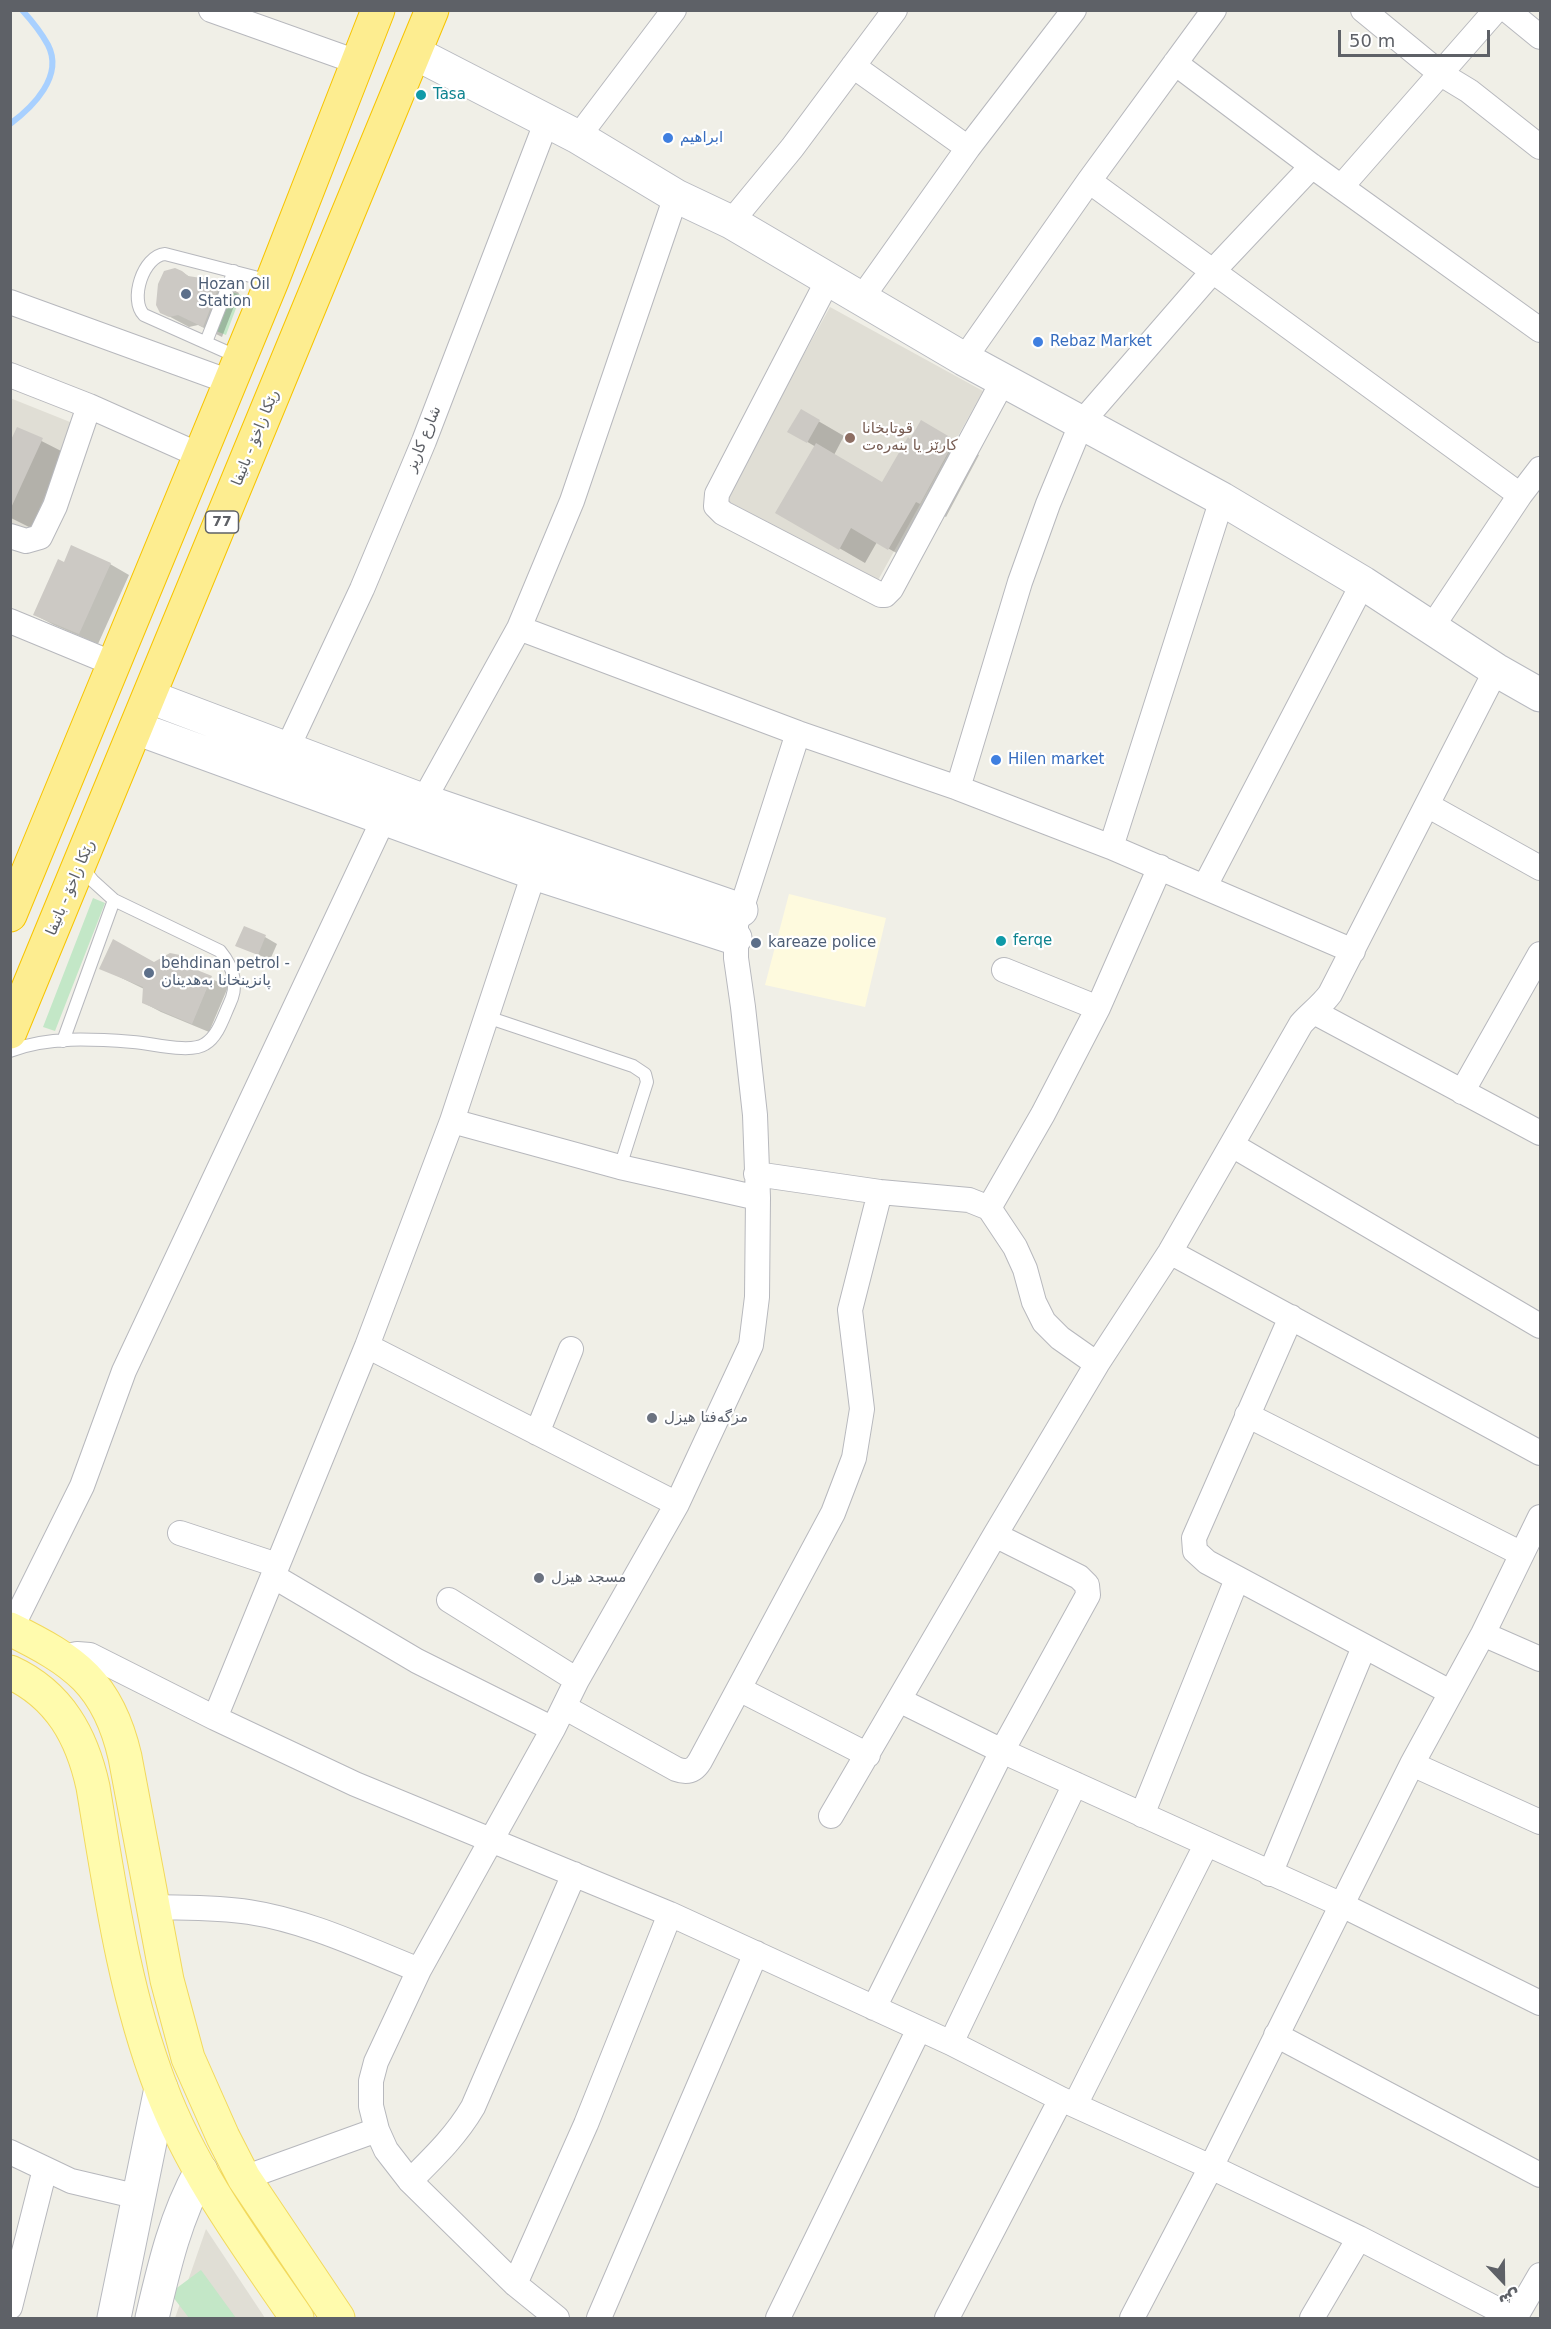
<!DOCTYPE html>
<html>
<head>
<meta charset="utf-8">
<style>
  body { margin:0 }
  #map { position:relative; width:1551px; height:2329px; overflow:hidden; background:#f0efe7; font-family:"DejaVu Sans","Noto Naskh Arabic",sans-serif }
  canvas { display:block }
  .frame { position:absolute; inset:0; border:12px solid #5e6167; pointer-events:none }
  .north { position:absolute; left:1473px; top:2251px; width:60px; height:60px; -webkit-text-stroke:4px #fff; paint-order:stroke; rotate:158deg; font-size:16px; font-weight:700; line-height:24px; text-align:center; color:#5e6167 }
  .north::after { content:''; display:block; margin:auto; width:21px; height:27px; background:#5e6167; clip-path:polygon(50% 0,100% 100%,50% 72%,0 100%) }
  .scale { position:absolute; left:1338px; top:30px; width:152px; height:27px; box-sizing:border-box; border:3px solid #5e6167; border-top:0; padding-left:8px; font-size:18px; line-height:21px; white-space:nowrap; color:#5e6167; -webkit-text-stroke:4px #fff; paint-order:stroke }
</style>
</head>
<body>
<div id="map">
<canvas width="1551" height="2329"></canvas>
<div class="frame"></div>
<div class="north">ش</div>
<div class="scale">50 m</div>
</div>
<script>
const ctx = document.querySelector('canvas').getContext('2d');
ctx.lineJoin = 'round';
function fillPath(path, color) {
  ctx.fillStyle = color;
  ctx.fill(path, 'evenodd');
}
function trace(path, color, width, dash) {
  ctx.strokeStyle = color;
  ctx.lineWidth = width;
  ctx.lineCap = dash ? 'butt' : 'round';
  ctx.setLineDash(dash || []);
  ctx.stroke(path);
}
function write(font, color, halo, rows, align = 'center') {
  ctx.font = font + ' "DejaVu Sans","Noto Naskh Arabic",sans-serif';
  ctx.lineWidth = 4.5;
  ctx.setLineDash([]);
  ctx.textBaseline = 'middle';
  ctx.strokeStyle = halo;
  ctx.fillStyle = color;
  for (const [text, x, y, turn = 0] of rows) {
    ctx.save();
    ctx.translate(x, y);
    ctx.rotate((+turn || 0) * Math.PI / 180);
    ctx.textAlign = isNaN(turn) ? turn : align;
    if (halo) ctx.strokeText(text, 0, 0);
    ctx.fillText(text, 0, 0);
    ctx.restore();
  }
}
fillPath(new Path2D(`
  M789,894L886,918L865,1007L765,985Z`), '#fefade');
fillPath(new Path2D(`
  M830,307L983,391L877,582L724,499Z
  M10,398L75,424L28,536L11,529Z
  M206,2229L265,2318H175Z`), '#e0ded5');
fillPath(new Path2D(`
  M231,292L241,295L226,335L216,331Z
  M93,898L105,903L55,1031L43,1027Z
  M201,2270L236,2318H189L170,2293Z`), '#c3e7c7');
fillPath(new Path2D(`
  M182,272L193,279L220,282L239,293L222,337L198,325L189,327L161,312Z
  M801,411L844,436L834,455L883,484L922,422L979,455L946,517L942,515L914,563L877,542L865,563L777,512L816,447L789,431Z
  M18,429L67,454L33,529L11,518L10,446Z
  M65,564H110L129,575L98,644L54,625L35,615Z
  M265,937L277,944L270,960L237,945Z
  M179,956L196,966L198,972L228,987L209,1032L161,1012L144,1003V989L101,968L154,964Z`), '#0003');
trace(new Path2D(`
  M10,124C33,107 64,76 48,45C41,32 32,21 22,10`), '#a8d0ff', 6);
fillPath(new Path2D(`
  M175,268L182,271L188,276L221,281L203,327L178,315L169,317L160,313L156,305L158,284L164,271Z
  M801,409L820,420L807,443L787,432Z
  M921,420L955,440L920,504L916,502L888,550L851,528L839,550L775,513L816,443L882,482L908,437L910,439Z
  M17,427L43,438L10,510V442Z
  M71,545L111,563L79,634L33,615L58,559L64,562Z
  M244,926L266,935L258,955L235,946Z
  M113,939L154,962L170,953L180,955L182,964L212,976L192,1024L142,1003L143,987L99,969Z`), '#ccc9c4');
const lane = new Path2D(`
  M206,342L234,271
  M238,357L144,315C129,300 143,256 165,254L270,281
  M487,1017L633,1066L645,1074L647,1082L620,1167
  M63,1041L114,900
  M10,1051C48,1036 93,1039 133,1042C151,1043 190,1054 205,1044C218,1036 223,1018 229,1005C239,985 234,968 220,951L114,900L93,881L82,867`);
const street = new Path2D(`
  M211,10L357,62
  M1363,10L1441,74L1469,91L1540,147
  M1507,10L1540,37
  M1175,63L1312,166L1540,330
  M853,66L968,148
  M578,137L674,10
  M1089,181L1520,495
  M1341,187L1496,10
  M731,222L792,148L895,10
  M828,280L717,494L716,506L723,513L881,595H885L891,589L1003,381
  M861,299L968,148L1074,10
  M10,302L230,382
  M964,359L1089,181L1214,10
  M10,375L89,406L199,455
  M10,536L26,541L40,537L55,506L89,406
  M10,621L114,664
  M1432,627L1520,495L1540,469
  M519,628L798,733L958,788L1111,847L1353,951
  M287,749L362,589L424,441L546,123
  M958,788L1020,582L1048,504L1082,422L1213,271L1312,166
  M1427,805L1540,868
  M416,814L519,628L572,501L676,196
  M1111,847L1222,499
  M1205,886L1363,583
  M1004,970L1098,1008
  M1314,1012L1540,1133
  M1462,1092L1540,954
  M452,1121L620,1167L758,1198
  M1232,1145L1540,1326
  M756,1174L880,1192L969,1200L989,1208L1015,1247L1025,1269L1034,1302L1044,1322L1060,1338L1097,1364
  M989,1208L1043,1114L1098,1008L1160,867
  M1170,1252L1540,1453
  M1291,1317L1194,1538L1195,1551L1207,1562L1450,1692
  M367,1346L677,1504
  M1247,1415L1522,1554
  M537,1433L571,1349
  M180,1533L277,1565
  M273,1576L417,1661L553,1729
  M449,1600L577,1680
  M11,1629L82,1486L124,1371L384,818
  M1483,1634L1540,1659
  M63,1657L77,1654L90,1655L215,1718L355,1784L670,1914L951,2043L1061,2099L1211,2167L1359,2238L1514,2318
  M739,1689L868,1755
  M899,1700L1002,1751L1342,1905L1540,2003
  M564,1707L676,1769C687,1773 694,1771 700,1761L833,1513L854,1458L862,1409L850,1310L880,1192
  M215,1718L367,1346L452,1121L534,873
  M1412,1764L1540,1822
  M1142,1815L1237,1579
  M831,1816L995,1535L1097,1364L1170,1252L1301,1024C1311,1013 1321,1006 1330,994L1496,670
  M1270,1874L1364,1647
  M152,1907C185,1908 217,1907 249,1912C308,1921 364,1948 419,1970
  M874,2008L1002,1751L1088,1595L1087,1585L1079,1577L995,1535
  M1276,2035L1540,2175
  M951,2043L1075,1784
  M1075,2105L1206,1845
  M10,2152L71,2181L139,2197
  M244,2178L377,2130
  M410,2181C434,2157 456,2136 473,2107L574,1874
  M515,2284L586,2124L670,1914
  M10,2307L45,2169
  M557,2318L515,2284L410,2181L386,2150L377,2130L371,2106V2081L376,2062L419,1970L553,1729L577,1680L677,1504L751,1345L757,1297L758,1198L755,1115L743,1007L736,958V924L741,910L798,733
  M599,2318L756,1953
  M778,2318L919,2029
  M947,2318L1061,2099
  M1132,2318L1211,2167L1412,1764L1483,1634L1540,1517
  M1312,2318L1359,2238
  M1515,2318L1540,2275`);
const secondary = new Path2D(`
  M415,53L578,137L676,196L731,222L964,359L1222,499L1363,583L1496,670L1540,695
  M150,697L422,800L741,910
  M136,728L534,873L735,938
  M114,2318L161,2088
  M152,2318C164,2267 175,2218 201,2171`);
const primary = new Path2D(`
  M10,1629C75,1661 108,1683 125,1757L167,1980L188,2058L223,2137L244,2178L338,2318
  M10,1672C60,1695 82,1737 93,1787C110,1889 124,1992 161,2088C193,2173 247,2245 297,2318`);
const highway = new Path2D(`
  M10,915L272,281L378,10
  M10,1032L432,10`);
trace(lane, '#b7b8bd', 14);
trace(street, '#b7b8bd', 26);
trace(secondary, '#b8bac0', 35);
trace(primary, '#f2d95d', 35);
trace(highway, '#f7c400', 35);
trace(lane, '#fff', 12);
trace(street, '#fff', 24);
trace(secondary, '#fff', 33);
trace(primary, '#fffbad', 33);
trace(highway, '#fded90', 33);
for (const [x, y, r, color] of [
  [421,95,6,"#0f9aa8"],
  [668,138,6,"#3f7fe0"],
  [186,294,6,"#5c6f8a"],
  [1038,342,6,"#3f7fe0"],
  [850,438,6,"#8d6e63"],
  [996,760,6,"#3f7fe0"],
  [1001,941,6,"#0f9aa8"],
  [756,943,6,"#5c6f8a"],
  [149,973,6,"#5c6f8a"],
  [652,1418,6,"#6b7280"],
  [539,1578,6,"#6b7280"]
]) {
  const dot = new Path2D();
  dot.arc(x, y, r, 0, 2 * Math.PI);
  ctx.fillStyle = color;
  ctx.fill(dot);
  trace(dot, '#fff', 2);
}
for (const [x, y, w] of [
  [222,522,33]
]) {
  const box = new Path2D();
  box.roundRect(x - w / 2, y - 11, w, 22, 4.5);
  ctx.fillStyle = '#fff';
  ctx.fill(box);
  trace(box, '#5e6167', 1.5);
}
write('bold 14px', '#5e6167', null, [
  ["77",222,522]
]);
write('15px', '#0d838f', '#fff', [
  ["Tasa",433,95],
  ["ferqe",1013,941]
], 'left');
write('15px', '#366cbe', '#fff', [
  ["ابراهيم",680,138],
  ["Rebaz Market",1050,342],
  ["Hilen market",1008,760]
], 'left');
write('15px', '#4e5e75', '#fff', [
  ["Hozan Oil",198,285],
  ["Station",198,302],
  ["kareaze police",768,943],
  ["behdinan petrol -",161,964],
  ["پانزینخانا بەهدینان",161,981]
], 'left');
write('15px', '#785e54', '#fff', [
  ["قوتابخانا",862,429],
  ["کارێز یا بنەرەت",862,446]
], 'left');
write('15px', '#5e6167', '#fff', [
  ["رێکا زاخۆ - باتیفا",256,438,-68],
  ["شارع كاريز",424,439,-68],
  ["رێکا زاخۆ - باتیفا",71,888,-67]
]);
write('15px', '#5b616d', '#fff', [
  ["مزگەفتا هیزل",664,1418],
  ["مسجد هيزل",551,1578]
], 'left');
</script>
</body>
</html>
